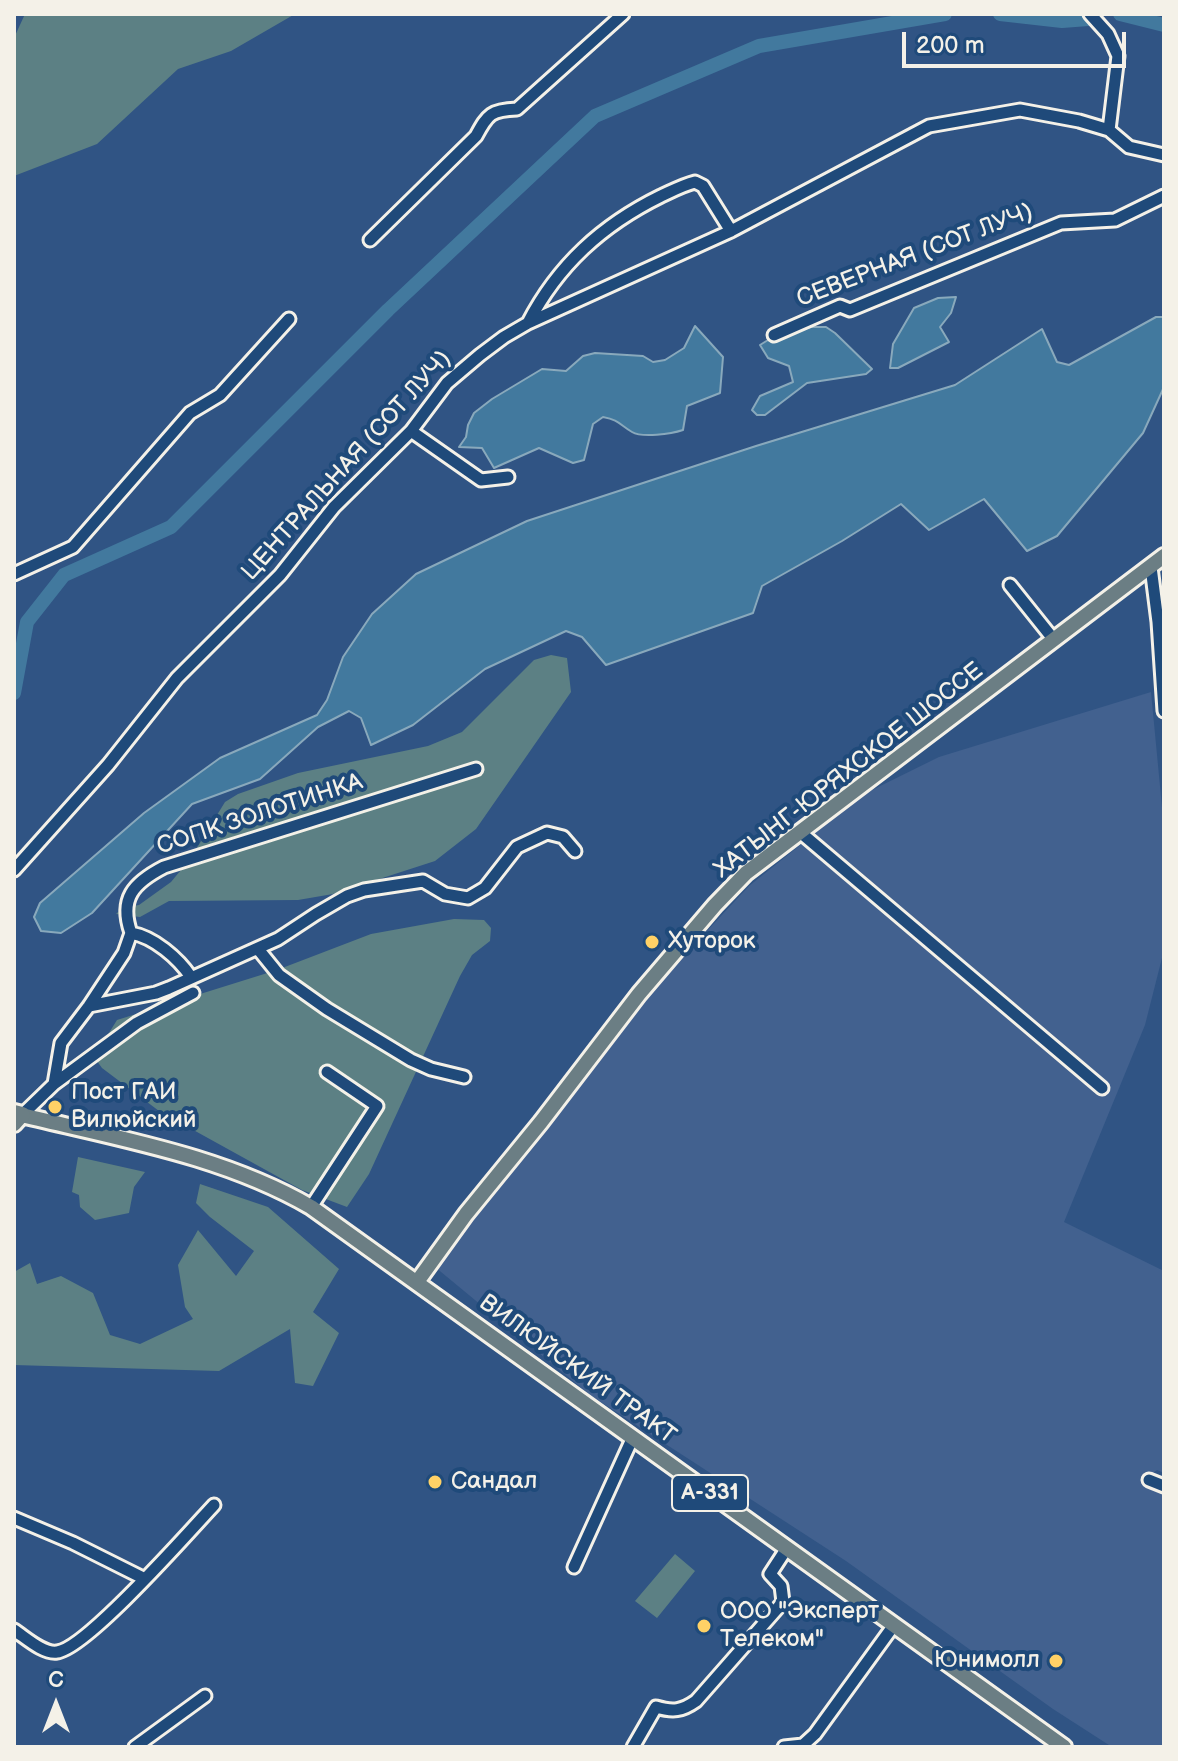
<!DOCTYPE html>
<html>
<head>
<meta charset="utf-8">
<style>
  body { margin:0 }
  #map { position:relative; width:1178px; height:1761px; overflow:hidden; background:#305484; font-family:"Balsamiq Sans",sans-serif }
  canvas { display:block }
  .frame { position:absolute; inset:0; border:16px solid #f4f1e8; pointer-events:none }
  .north { position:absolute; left:16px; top:1665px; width:80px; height:80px; -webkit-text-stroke:6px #1f4a7a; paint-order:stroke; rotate:0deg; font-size:22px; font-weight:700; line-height:32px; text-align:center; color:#f4f1e8 }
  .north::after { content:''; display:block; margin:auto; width:28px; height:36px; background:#f4f1e8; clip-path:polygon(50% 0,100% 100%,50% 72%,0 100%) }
  .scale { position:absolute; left:902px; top:32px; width:224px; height:36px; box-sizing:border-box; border:4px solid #f4f1e8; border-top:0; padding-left:10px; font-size:24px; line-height:28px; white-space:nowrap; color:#f4f1e8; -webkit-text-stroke:6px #1f4a7a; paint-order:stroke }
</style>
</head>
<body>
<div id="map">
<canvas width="1178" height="1761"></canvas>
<div class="frame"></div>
<div class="north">С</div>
<div class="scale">200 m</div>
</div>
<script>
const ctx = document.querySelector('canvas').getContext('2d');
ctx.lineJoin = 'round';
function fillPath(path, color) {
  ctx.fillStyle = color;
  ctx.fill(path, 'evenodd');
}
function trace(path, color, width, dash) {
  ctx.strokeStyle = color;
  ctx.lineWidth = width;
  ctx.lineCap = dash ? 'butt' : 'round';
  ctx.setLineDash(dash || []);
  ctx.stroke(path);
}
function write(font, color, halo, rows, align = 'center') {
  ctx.font = font + ' "Balsamiq Sans",sans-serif';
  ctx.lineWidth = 8;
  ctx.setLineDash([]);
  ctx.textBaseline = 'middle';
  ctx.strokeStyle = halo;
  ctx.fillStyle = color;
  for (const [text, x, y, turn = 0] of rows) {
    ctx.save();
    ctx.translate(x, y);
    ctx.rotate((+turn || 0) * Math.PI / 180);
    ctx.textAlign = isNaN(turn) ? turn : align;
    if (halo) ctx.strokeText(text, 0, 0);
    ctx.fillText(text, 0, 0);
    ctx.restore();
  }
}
fillPath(new Path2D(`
  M1151,692L1164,828V950L1145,1025L1064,1222L1164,1271V1473L1157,1470L1141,1482L1164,1494V1747H1112L1053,1709L846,1561L590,1395L435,1267L648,994L749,886L864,794L939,757Z`), '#42618f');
fillPath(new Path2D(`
  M25,14H295L231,51L178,69L97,144L14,176V38Z
  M551,655L567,658L571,692L476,829L435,861L333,894L298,900L169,901L140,917L116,914L122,908L139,905L171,882L190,859L225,802L238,794L298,773L428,746L462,732L534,660Z
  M454,919L484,920L491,928L490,941L472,955L460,976L369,1174L347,1207L302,1190L159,1111L102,1068L94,1057L117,1020L277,970L371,934Z
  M78,1157L145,1172L134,1187L129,1213L95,1220L80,1207L79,1195L72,1192Z
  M200,1184L268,1207L339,1269L313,1312L339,1333L313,1386L295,1383L290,1329L219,1371L14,1365V1272L30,1263L37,1284L61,1276L93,1293L110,1335L140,1344L193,1319L185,1307L178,1265L198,1230L236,1276L254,1251L210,1217L196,1203Z
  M675,1554L695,1571L657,1618L635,1601Z`), '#5c8084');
const water = new Path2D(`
  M956,297L951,313L940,327L949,342L898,368H890L893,344L914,308L938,298Z
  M1156,317H1164V387L1143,433L1057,536L1027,551L984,499L929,530L901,504L842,541L762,586L753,613L606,665L582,637L566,631L485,669L413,725L371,745L361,718L349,711L318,727L260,779L192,804L92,913L61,933L41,931L34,917L40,903L144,813L220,758L317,715L327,700L343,657L372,614L416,574L527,521L756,446L955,385L1042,329L1057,362L1069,365Z
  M695,326L723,357L720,393L687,406L683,430C671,434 642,438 632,432C619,424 619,420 603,417L593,424L584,460L573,463L539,448L494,468L482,448L459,447L466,437L468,425L474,413L492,399L542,369L566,371L583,356L595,353L643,356L653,362L665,360L684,348Z
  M811,327H826L835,333L872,369L866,374L807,383L765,415H757L752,410L760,396L793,382L789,366L768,358L760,345L776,335Z`);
fillPath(water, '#42799e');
trace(water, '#89a9bc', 2);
trace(new Path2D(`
  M1000,14L1062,21L1088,19
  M1120,14L1164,25
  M14,693L27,622L64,575L171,527L388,310L595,116L759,46L945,14`), '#42799e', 14);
const minor = new Path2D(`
  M1090,14L1108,34L1118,56L1109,130
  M370,240L476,136C488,114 491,110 517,109L623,14
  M528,323C558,265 602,225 661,196C672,191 683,185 695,182L703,186L731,231
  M774,335L840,306L850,310L1061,223L1115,220L1164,196
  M411,431L481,480L508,477
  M1151,567L1158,622L1164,711
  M14,574L73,547L190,413L220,395L289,319
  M1010,585L1054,640
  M800,832L1102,1088
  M14,870L108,765L177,678L280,575L334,507L411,431L447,383L480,355L504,337L528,323L731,231L929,126L1020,110L1079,121L1109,130L1129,147L1164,155
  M131,933C154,937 178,958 191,977
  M258,949L279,975L327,1009L411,1060L431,1069L464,1077
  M89,1006L156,993L169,988L278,939L316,914L347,896L364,890L423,881L445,894L468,898L485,888L517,847L547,833L563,837L575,851
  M54,1084L61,1043L89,1006L124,953L131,933C119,899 133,883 164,867L476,769
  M22,1115L54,1084L137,1023L193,993
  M311,1207L377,1106L327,1072
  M1149,1480L1164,1486
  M14,1518L73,1543L145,1579
  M574,1567L633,1437
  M14,1630C25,1637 43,1654 57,1652C86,1649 189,1532 214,1505
  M135,1747L205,1696
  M633,1747L656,1707C673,1712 682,1711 696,1701L783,1602L781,1586L770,1574L787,1548
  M784,1747L803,1745L815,1734L894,1625`);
const major = new Path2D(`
  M14,1124L22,1115C120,1139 223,1156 311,1207L1064,1747
  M417,1282L466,1214L541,1122L639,994L715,905L746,873L1164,556`);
const highway = new Path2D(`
  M14,1113L22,1115`);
trace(minor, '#f4f1e8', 17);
trace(major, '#f4f1e8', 20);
trace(highway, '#f4f1e8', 22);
trace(minor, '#1f4a7a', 11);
trace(major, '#6b7e84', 14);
trace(highway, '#6b7e84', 16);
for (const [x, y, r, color] of [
  [652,942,8,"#ffd166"],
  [55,1107,8,"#ffd166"],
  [435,1482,8,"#ffd166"],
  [704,1626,8,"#ffd166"],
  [1056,1661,8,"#ffd166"]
]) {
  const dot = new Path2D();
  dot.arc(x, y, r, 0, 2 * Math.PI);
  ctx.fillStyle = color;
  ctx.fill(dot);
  trace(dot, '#1f4a7a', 3);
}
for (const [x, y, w] of [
  [710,1493,76]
]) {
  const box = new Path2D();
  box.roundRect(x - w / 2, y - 18, w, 36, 6);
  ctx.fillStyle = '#1f4a7a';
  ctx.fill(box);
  trace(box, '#f4f1e8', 2);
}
write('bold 22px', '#f4f1e8', null, [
  ["А-331",710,1493]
]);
write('24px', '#f4f1e8', '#1f4a7a', [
  ["СЕВЕРНАЯ (СОТ ЛУЧ)",915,256,-21],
  ["ЦЕНТРАЛЬНАЯ (СОТ ЛУЧ)",347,466,-48],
  ["ХАТЫНГ-ЮРЯХСКОЕ ШОССЕ",849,771,-38],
  ["СОПК ЗОЛОТИНКА",260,815,-18],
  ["ВИЛЮЙСКИЙ ТРАКТ",577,1370,36]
]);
write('24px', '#f4f1e8', '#1f4a7a', [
  ["Хуторок",668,942],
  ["Пост ГАИ",71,1093],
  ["Вилюйский",71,1121],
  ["Сандал",451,1482],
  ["ООО \"Эксперт",720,1612],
  ["Телеком\"",720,1640],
  ["Юнимолл",1040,1661,"right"]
], 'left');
</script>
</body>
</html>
